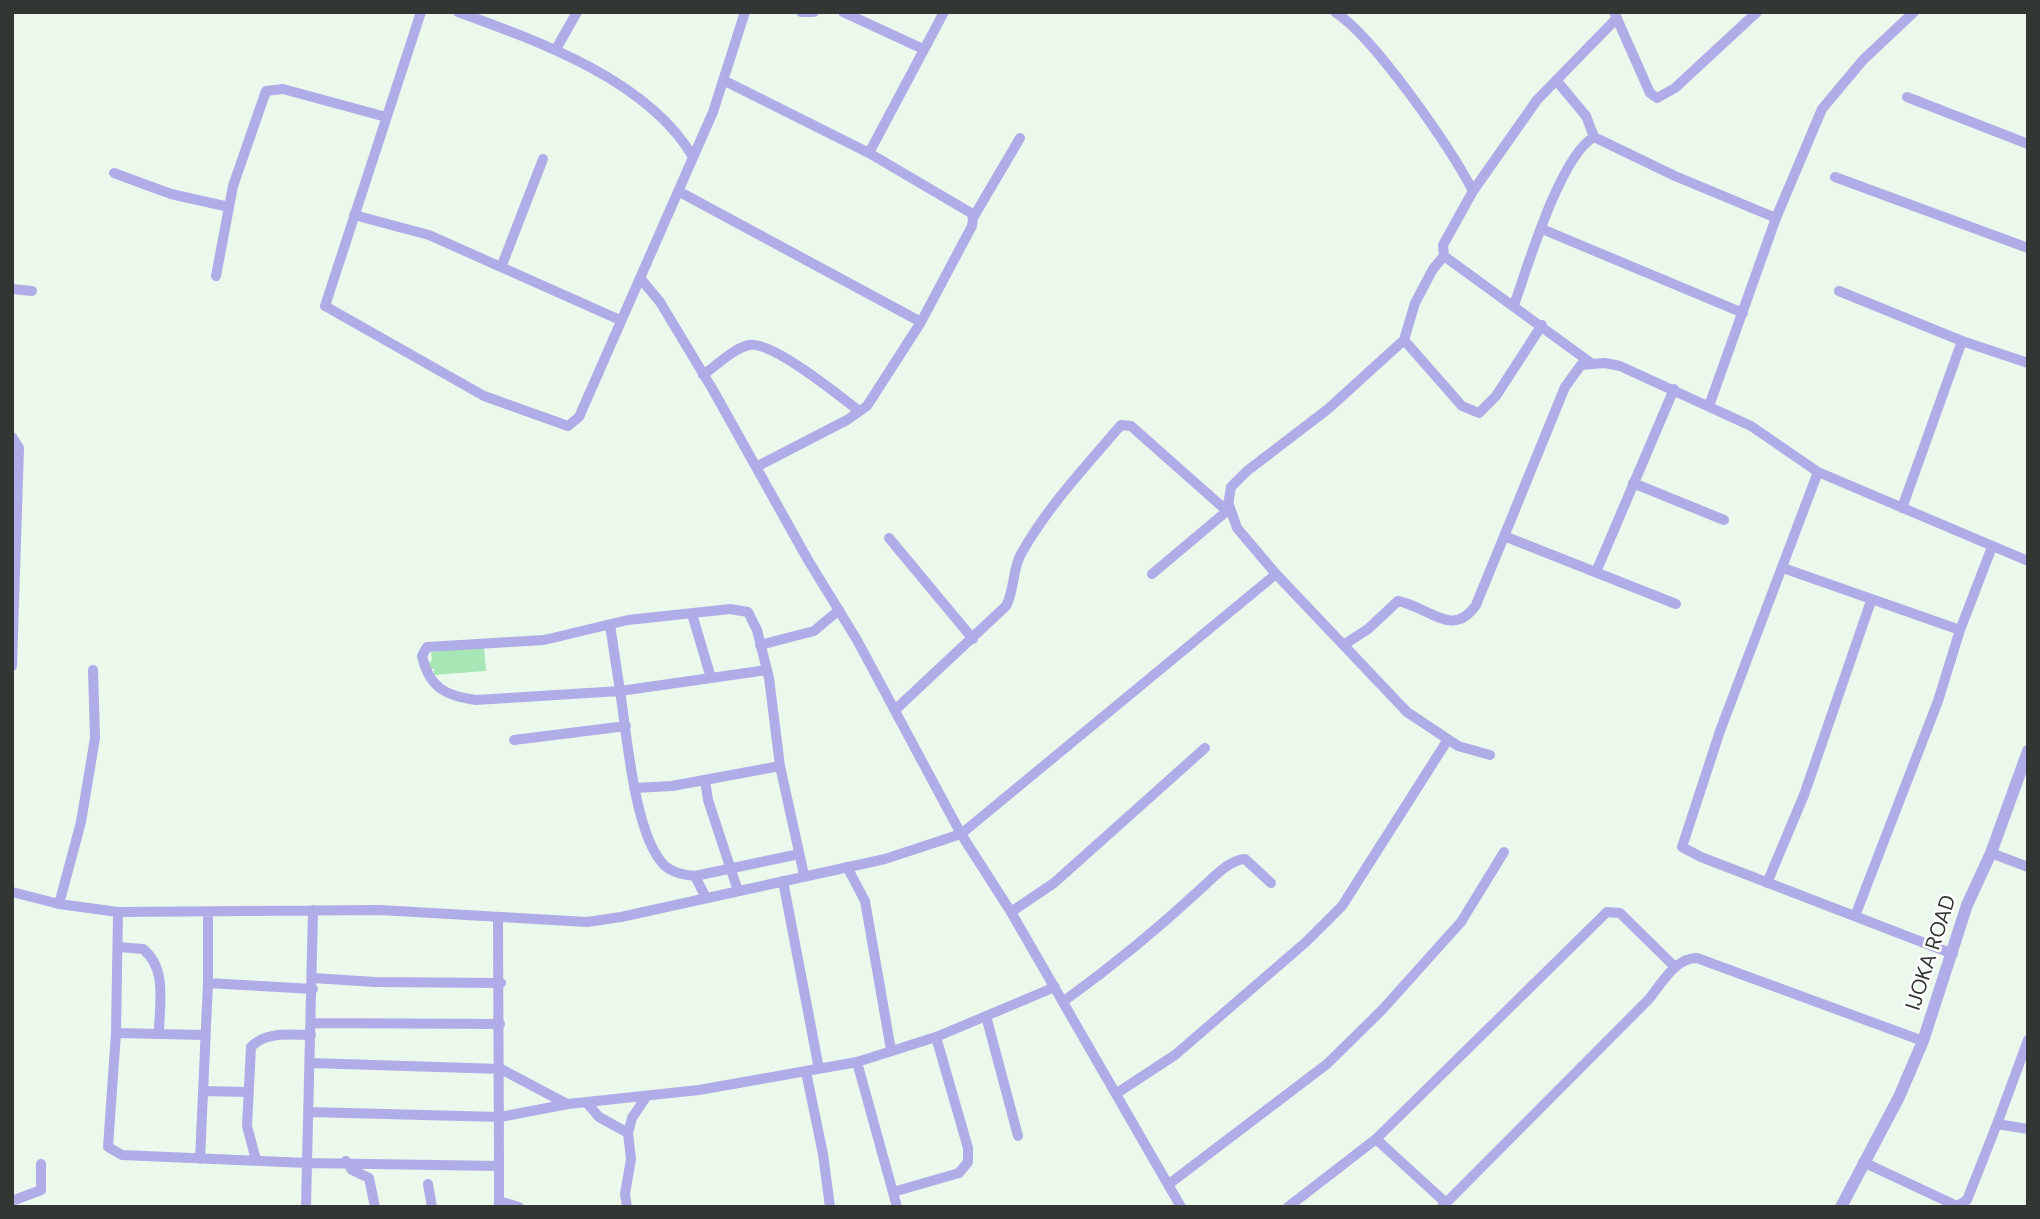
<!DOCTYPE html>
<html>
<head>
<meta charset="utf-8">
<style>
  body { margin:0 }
  #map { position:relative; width:2040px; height:1219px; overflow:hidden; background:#eaf9ec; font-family:"DM Sans",sans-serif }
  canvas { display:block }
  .frame { position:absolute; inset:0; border:14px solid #323733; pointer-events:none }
</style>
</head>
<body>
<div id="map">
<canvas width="2040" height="1219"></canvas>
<div class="frame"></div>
</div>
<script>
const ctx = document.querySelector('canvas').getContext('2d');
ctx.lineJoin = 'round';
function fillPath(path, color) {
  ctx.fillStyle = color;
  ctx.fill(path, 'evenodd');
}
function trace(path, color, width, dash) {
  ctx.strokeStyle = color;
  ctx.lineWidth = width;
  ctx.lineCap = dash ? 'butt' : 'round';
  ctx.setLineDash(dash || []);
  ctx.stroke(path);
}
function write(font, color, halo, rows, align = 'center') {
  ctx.font = font + ' "DM Sans",sans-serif';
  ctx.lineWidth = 5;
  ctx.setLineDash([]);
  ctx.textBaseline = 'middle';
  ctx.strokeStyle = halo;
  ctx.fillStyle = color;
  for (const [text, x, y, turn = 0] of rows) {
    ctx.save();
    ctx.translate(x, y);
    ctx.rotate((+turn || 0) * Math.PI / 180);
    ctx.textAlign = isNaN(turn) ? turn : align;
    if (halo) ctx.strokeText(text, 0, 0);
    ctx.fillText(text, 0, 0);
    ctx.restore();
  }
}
fillPath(new Path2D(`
  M484,647L486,671L434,675V669H429L427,664L432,660L431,652Z`), '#a7e6b5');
trace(new Path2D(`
  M421,12L325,306L484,396L568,426L579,417L713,112L745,12
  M458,12C538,41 648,80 693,157
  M801,12H814
  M843,12L923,49
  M1335,12C1374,37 1450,147 1473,191L1443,245L1444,256L1591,363
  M1614,12L1650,93L1657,98L1675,88L1757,12
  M556,49L577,12
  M1556,80L1586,116L1594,137
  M725,81L869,153L971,213L973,218
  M1907,97L2028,144
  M869,153L944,12
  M114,173L171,194L229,207
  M1835,177L2028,248
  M678,191L921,322
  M1473,191L1537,100L1617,18
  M354,215L429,235L620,320
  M1542,229L1743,313
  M502,265L543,159
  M216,276L233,186L266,91L283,89L386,117
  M640,278L660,302L713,390L808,560L857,640L961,834L1011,912L1181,1207
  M12,289L32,291
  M1839,291L1962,341L2028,363
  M1514,305C1528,266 1560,156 1594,137L1675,176L1776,218
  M1404,340L1462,406L1479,413L1496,396L1542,325
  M703,375C716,366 734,348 749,345C771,340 840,396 859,411
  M1709,406L1776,218L1822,109L1863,60L1914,12
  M12,437L19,448L12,666
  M756,467L847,420L867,406L921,322L972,226L973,218L1020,138
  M1818,472L1720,731L1682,847L1701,857L1953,954
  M1633,483L1724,520
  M1229,505L1237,528L1276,574L1407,712L1458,746L1490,755
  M1902,508L1962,341
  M1504,536L1676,604
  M889,538L973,639
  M1783,568L1960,630
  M1596,572L1674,389
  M1152,574L1227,511L1231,487L1247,471L1328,409L1404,340L1415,303L1433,269L1444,256
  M692,614L711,678
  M610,625L620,691L767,670
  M1345,644L1368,629L1398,601C1429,607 1453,639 1476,605L1565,387L1581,365L1605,363L1620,366L1751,426L1818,472L2028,561
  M760,645L814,631L839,610
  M895,710L1006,606C1015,589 1012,570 1021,554C1047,507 1086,466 1121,425L1131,426L1227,511
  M514,740L626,726
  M705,780L708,800L738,891
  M634,788L672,786L780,766
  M1991,853L2028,867
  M847,867L865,901L891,1050
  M695,876L799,854
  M783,881L819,1069
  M1767,883L1804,795L1871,601
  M12,892L59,904L118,912L380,910L587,922L621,917L885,859L961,834L1276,574
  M706,898L695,876C684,875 672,873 664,865C634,834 627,734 620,691L476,700C445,696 429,687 422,656L427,647L544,640L628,620L730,609L748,612L757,630L769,678L780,766L804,875
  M59,904L81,822L95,738L93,670
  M313,910L307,1163L499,1166L498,918
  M118,912L116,1033L108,1147L122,1155L307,1163L306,1207
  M1011,912L1054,883L1205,748
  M1855,916L1938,701L1960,630L1992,547
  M118,947L143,949C168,969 159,1005 159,1034
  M313,978L375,982L501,983
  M208,983L313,989
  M1064,1001C1114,965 1160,927 1205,885C1216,875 1230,860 1245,859L1271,883
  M986,1016L1018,1136
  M312,1023L500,1024
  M116,1033L204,1035
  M857,1062L897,1207
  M311,1063L501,1069L567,1104
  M806,1072L823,1154L830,1207
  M203,1091L247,1092
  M1117,1093L1175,1055L1306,942L1342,906L1447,741
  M586,1102L599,1117L628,1133
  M309,1112L500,1117L568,1104L699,1090L857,1062L936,1037L1055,987
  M1997,1124L2028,1040
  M1376,1139L1446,1203
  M200,1159L208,983V912
  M256,1160L247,1126L251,1047C266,1031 291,1035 311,1035
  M346,1161L352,1170L369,1178L375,1207
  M1863,1162L1957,1206L1967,1200L1997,1124L2028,1129
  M499,1166V1207
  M428,1184L432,1207
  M1169,1184L1327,1064L1382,1010L1461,922L1504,852
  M893,1192L959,1173L968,1162V1148L936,1037
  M12,1201L41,1190V1164
  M499,1201L519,1207
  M627,1207L625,1194L631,1159L628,1133L632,1118L646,1097
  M1288,1207L1376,1139L1607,912L1620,913L1675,967
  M1442,1207L1649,999C1662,983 1675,958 1697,958L1923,1041`), '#aface7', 10);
trace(new Path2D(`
  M1841,1207L1899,1097L1923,1041L1967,905L1991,853L2028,751`), '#aface7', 12);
write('21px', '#323733', '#fff', [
  ["IJOKA ROAD",1932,953,-72]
]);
</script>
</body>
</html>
